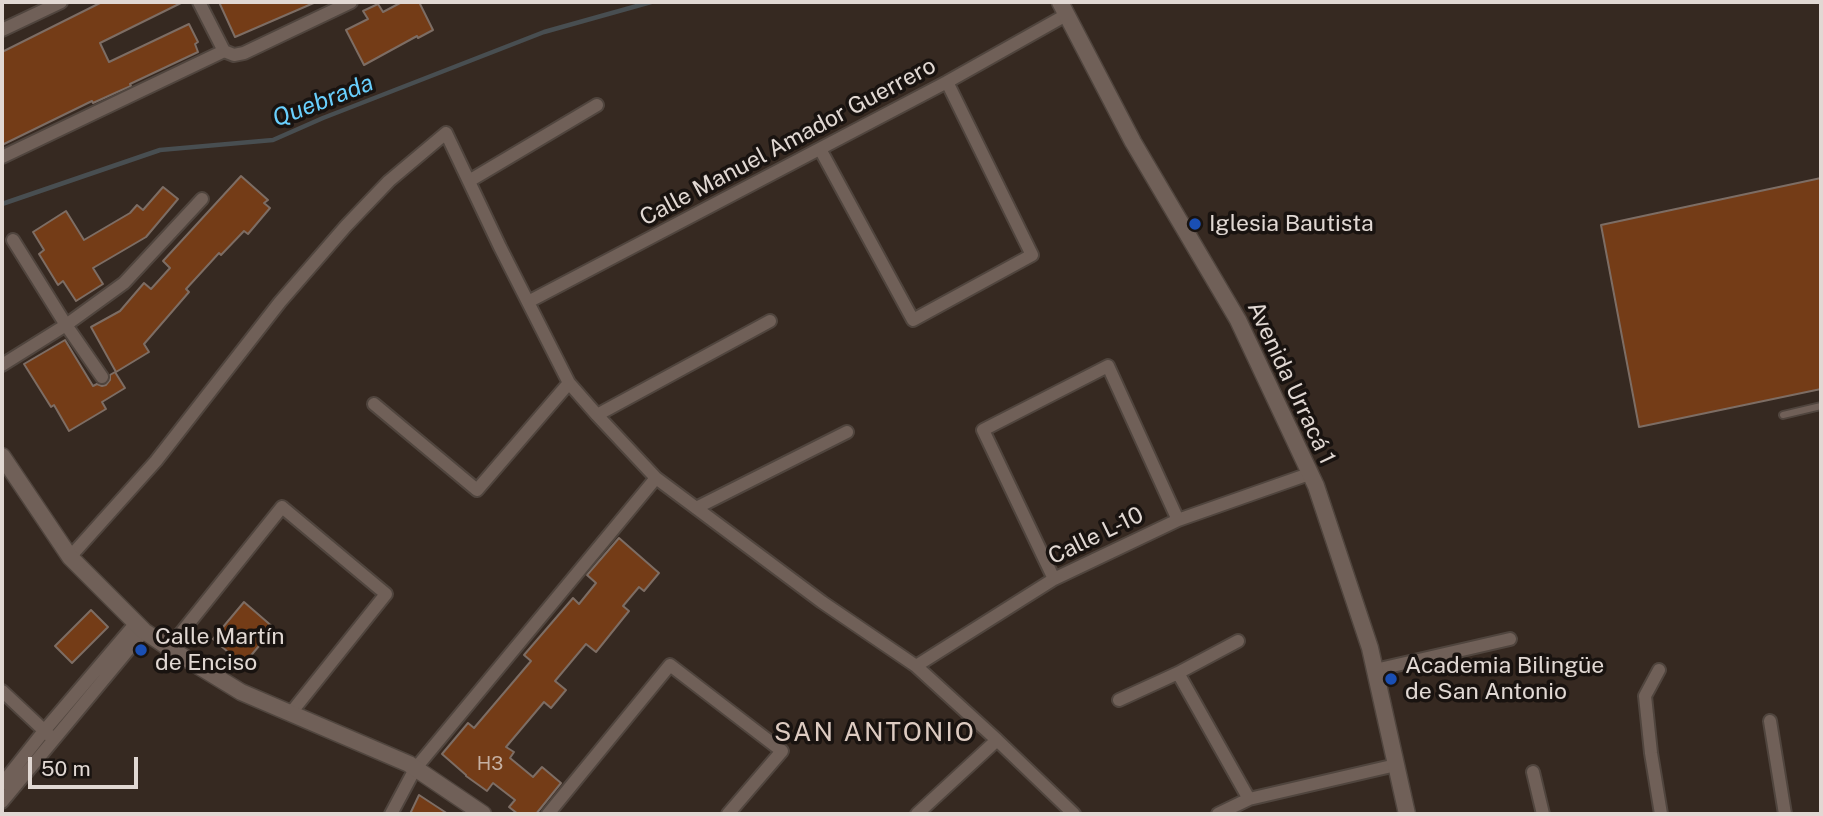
<!DOCTYPE html>
<html>
<head>
<meta charset="utf-8">
<style>
  body { margin:0 }
  #map { position:relative; width:1823px; height:816px; overflow:hidden; background:#362921; font-family:"Public Sans",sans-serif }
  canvas { display:block }
  .frame { position:absolute; inset:0; border:4px solid #e1d8d3; pointer-events:none }
  .scale { position:absolute; left:28px; top:757px; width:110px; height:32px; box-sizing:border-box; border:4px solid #e1d8d3; border-top:0; padding-left:9px; font-size:21px; line-height:24px; white-space:nowrap; color:#e1d8d3; -webkit-text-stroke:5px #191310; paint-order:stroke }
</style>
</head>
<body>
<div id="map">
<canvas width="1823" height="816"></canvas>
<div class="frame"></div>
<div class="scale">50 m</div>
</div>
<script>
const ctx = document.querySelector('canvas').getContext('2d');
ctx.lineJoin = 'round';
function trace(path, color, width, dash) {
  ctx.strokeStyle = color;
  ctx.lineWidth = width;
  ctx.lineCap = dash ? 'butt' : 'round';
  ctx.setLineDash(dash || []);
  ctx.stroke(path);
}
function fillPath(path, color) {
  ctx.fillStyle = color;
  ctx.fill(path, 'evenodd');
}
function write(font, color, halo, rows, align = 'center') {
  ctx.font = font + ' "Public Sans",sans-serif';
  ctx.lineWidth = 7;
  ctx.setLineDash([]);
  ctx.textBaseline = 'middle';
  ctx.strokeStyle = halo;
  ctx.fillStyle = color;
  for (const [text, x, y, turn = 0] of rows) {
    ctx.save();
    ctx.translate(x, y);
    ctx.rotate((+turn || 0) * Math.PI / 180);
    ctx.textAlign = isNaN(turn) ? turn : align;
    if (halo) ctx.strokeText(text, 0, 0);
    ctx.fillText(text, 0, 0);
    ctx.restore();
  }
}
trace(new Path2D(`
  M2,204L160,150L273,140L323,118L544,32L651,2`), '#484e51', 4.5);
const building = new Path2D(`
  M102,2H183L100,43L109,62L189,24L198,42L195,44L198,52L130,84L131,86L115,93L93,103L92,101L2,145V52Z
  M219,2H316L235,37Z
  M402,2H419L433,30L418,38L417,36L364,65L346,30L368,19L363,11L378,4L383,12Z
  M241,176L268,200L264,203L270,208L248,234L244,231L221,255L219,253L186,289L189,292L144,344L149,352L116,372L91,327L120,311L144,283L151,289L170,268L163,261Z
  M1821,178V389L1639,427L1601,225Z
  M163,187L178,199L146,237L93,268L103,284L76,301L63,281L58,285L39,254L44,250L33,232L66,211L84,240L130,213L137,205L143,210Z
  M65,340L93,386L97,384L102,386L106,385L110,380V375L115,372L125,388L102,402L106,409L69,431L54,405L51,407L24,364Z
  M619,538L659,573L644,591L639,587L623,606L629,611L596,652L586,644L555,681L566,690L551,708L544,702L506,747L514,752L510,758L533,777L542,767L561,783L536,814H518L509,807L515,800L493,783L487,791L466,776V775L442,754L468,723L474,728L531,661L524,655L573,598L579,604L596,583L587,575Z
  M244,602L274,628L243,665L213,639Z
  M91,610L108,627L72,663L55,646Z
  M419,795L448,814H410Z`);
fillPath(building, '#743c17');
trace(building, '#7d6d64', 2);
const lane = new Path2D(`
  M1783,415L1821,406`);
const street = new Path2D(`
  M199,2L224,51
  M2,30L61,2
  M820,149L913,320L1032,255L947,82
  M2,157L224,51L234,55L244,53L351,2
  M469,181L597,105
  M13,240L66,325L102,377
  M528,302L947,82L1066,15
  M2,365L66,325L124,283L202,199
  M374,404L477,490L569,383
  M597,415L770,321
  M696,508L847,432
  M70,557L156,461L280,302L346,226L389,181L446,133L500,247L569,383L597,415L656,478L822,602L916,666L997,740L1074,814
  M1054,579L983,430L1108,366L1178,520
  M169,648L282,507L386,594L290,714
  M916,666L1054,579L1178,520L1309,474
  M1375,670L1510,639
  M1659,670L1645,696L1651,753L1661,814
  M1178,673L1249,799
  M2,691L50,736
  M1119,700L1178,673L1238,641
  M1770,721L1785,814
  M1533,772L1543,814
  M2,784L44,731L136,623
  M2,802L144,631
  M391,814L415,769L656,478
  M548,814L670,665L782,751L728,814
  M917,814L997,740
  M1218,814L1249,799L1396,765`);
const secondary = new Path2D(`
  M1060,2L1133,142L1238,320L1316,486L1370,648L1407,814
  M2,456L70,557L144,631L169,648L241,692L409,764L483,814`);
trace(lane, '#50453e', 10);
trace(street, '#50453e', 16);
trace(secondary, '#50453e', 19);
trace(lane, '#706058', 6);
trace(street, '#706058', 12);
trace(secondary, '#706058', 16);
for (const [x, y, r, color] of [
  [1195,224,7,"#1a4fb4"],
  [141,650,7,"#1a4fb4"],
  [1391,679,7,"#1a4fb4"]
]) {
  const dot = new Path2D();
  dot.arc(x, y, r, 0, 2 * Math.PI);
  ctx.fillStyle = color;
  ctx.fill(dot);
  trace(dot, '#191310', 2.5);
}
write('19px', '#c6b1a4', null, [
  ["H3",490,764]
]);
write('23px', '#e1d8d3', '#191310', [
  ["Calle Manuel Amador Guerrero",788,142,-28],
  ["Avenida Urracá 1",1291,383,65],
  ["Calle L-10",1096,536,-26]
]);
write('23px', '#e1d8d3', '#191310', [
  ["Iglesia Bautista",1209,224],
  ["Calle Martín",155,637],
  ["de Enciso",155,663],
  ["Academia Bilingüe",1405,666],
  ["de San Antonio",1405,692]
], 'left');
write('italic 24px', '#69d0fe', '#191310', [
  ["Quebrada",323,101,-21]
]);
ctx.letterSpacing = '2px';
write('26px', '#ddcbc1', '#191310', [
  ["SAN ANTONIO",875,733]
]);
ctx.letterSpacing = '0px';
</script>
</body>
</html>
